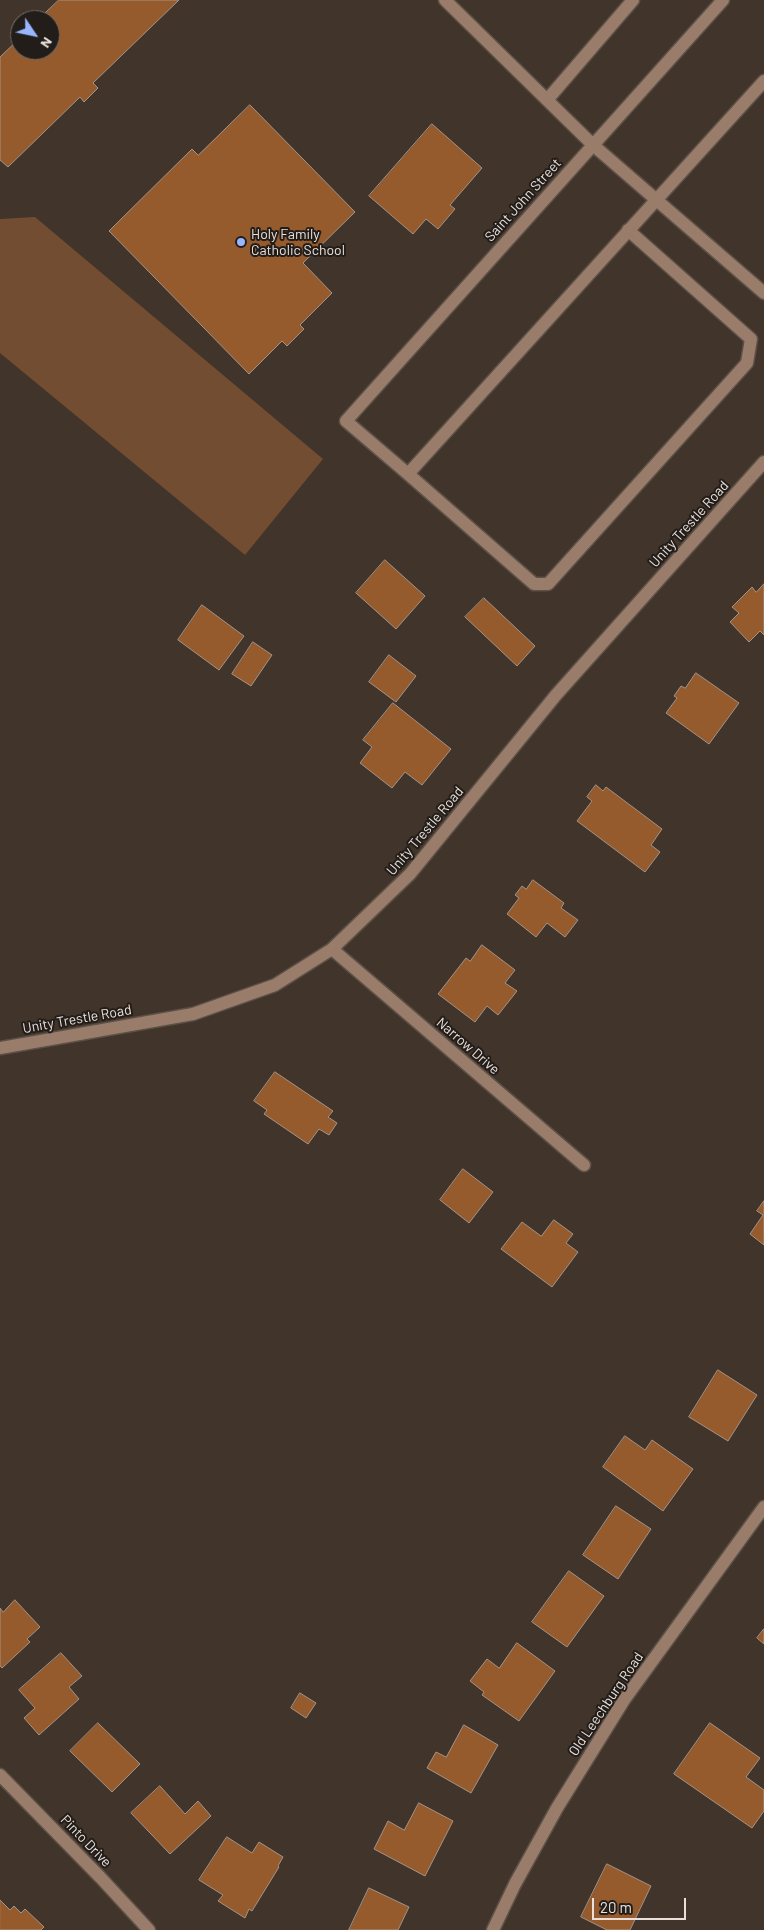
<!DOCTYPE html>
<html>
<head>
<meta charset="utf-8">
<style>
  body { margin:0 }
  #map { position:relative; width:764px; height:1930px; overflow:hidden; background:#41342b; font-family:Barlow,sans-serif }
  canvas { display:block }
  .north { position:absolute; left:10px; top:10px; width:50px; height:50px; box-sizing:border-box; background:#231d19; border:1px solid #726b67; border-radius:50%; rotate:124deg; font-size:14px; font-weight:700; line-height:20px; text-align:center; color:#e9e0db }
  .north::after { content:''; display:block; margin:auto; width:18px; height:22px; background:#98b6fd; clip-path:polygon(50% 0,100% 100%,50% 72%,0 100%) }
  .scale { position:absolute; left:592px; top:1898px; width:94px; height:22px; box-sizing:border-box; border:2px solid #e9e0db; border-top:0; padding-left:6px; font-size:15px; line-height:18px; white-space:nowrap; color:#e9e0db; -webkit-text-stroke:4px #231d19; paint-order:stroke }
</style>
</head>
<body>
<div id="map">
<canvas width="764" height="1930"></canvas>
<div class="north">N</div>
<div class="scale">20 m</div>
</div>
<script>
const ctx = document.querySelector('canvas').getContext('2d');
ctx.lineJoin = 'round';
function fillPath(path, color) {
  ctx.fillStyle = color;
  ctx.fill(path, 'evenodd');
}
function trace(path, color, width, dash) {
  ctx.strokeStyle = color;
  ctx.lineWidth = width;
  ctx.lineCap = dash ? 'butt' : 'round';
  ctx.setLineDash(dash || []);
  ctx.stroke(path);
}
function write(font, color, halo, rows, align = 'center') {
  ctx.font = font + ' Barlow,sans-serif';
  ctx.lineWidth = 4;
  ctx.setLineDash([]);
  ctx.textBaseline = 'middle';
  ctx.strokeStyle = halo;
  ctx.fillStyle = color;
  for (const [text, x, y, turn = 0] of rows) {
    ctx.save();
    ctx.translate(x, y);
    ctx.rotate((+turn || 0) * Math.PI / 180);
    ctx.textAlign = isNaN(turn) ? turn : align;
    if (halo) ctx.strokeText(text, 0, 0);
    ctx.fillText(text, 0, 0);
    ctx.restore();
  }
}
fillPath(new Path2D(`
  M35,217L323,459L245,555L0,353V219Z`), '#734d32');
const building = new Path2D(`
  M59,0H179L93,83L98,88L84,102L80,97L8,167L0,160V57L20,38V50H50V20H38Z
  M250,105L355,212L303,263L332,293L300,325L304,329L287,346L282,341L249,374L109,231L192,149L198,155Z
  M432,124L482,168L450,205L455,209L438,229L426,219L413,234L369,196Z
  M385,560L425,596L396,629L356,593Z
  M764,584V635L760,631L749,642L730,622L739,613L732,607L752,587L756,592Z
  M484,598L535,646L517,666L465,617Z
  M202,605L244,636L219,670L178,640Z
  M253,642L272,655L251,686L232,674Z
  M389,655L416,676L396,702L369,682Z
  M696,673L739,703L709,744L666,713L677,698L674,696L681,686L685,688Z
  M393,703L451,749L422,785L405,772L392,788L360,763L372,747L363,740Z
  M596,785L603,791L606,787L662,829L651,845L660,852L645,872L577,821L592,801L587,797Z
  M533,880L564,903L561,908L578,920L565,937L547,923L536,937L507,914L519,898L515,895L522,886L526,889Z
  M482,945L515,970L505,983L517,991L498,1015L487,1006L475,1022L438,994L466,958L470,961Z
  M275,1072L333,1111L328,1117L337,1123L329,1135L319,1129L308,1144L264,1114L267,1110L254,1101Z
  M463,1169L493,1192L469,1223L440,1200Z
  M764,1201V1245L750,1234L763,1215L757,1211Z
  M554,1220L573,1234L566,1243L578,1252L552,1287L501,1249L522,1222L541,1236Z
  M718,1370L757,1395L728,1441L689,1417Z
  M625,1436L645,1450L652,1440L693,1469L663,1511L603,1467Z
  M616,1506L651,1529L618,1579L583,1555Z
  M569,1571L604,1596L567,1647L532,1622Z
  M15,1600L40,1627L27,1639L30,1642L2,1668L0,1666V1608L3,1612Z
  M764,1629V1644L757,1638Z
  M517,1643L555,1671L519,1721L482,1695L484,1692L470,1681L487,1659L499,1668Z
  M61,1653L82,1676L69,1687L79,1699L39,1735L24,1718L35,1708L19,1690Z
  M300,1693L316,1703L306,1718L291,1708Z
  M98,1723L140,1764L112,1792L70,1751Z
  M710,1723L760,1758L746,1777L764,1790V1811L752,1828L674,1774Z
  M464,1725L498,1745L471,1793L427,1768L436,1752L446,1757Z
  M160,1786L185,1814L198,1801L211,1816L170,1854L131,1813Z
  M419,1803L453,1821L425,1876L374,1849L388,1821L404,1830Z
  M227,1837L252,1853L259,1842L283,1857L278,1866L279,1867L252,1911L249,1909L245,1918L218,1901L223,1895L199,1880Z
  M607,1864L651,1886L630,1930H607L581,1917Z
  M369,1888L409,1907L398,1930H349Z
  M0,1900L10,1910L14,1906L21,1913L25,1909L44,1927L41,1930H0Z`);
fillPath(building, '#965b2d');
trace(building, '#a39388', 1);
const minor = new Path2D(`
  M445,0L593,145L764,293
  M723,0L346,421L408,474L764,81
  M547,100L633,0
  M408,474L534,584H548L747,363L751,339L628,230
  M332,949L584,1165
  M0,1048L193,1014L275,985L332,949L410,874L556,695L764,462
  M0,1775L100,1877L149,1930
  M493,1930L515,1884L557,1808L624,1700L764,1507`);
trace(minor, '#5c5047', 15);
trace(minor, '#997d6a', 12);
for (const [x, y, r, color] of [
  [241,242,5,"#98b6fd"]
]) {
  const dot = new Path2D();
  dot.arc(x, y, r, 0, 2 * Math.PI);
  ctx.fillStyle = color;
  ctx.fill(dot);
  trace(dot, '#231d19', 2);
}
write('14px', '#e9e0db', '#231d19', [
  ["Saint John Street",523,200,-48],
  ["Unity Trestle Road",689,524,-48],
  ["Unity Trestle Road",425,831,-50],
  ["Unity Trestle Road",77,1019,-10],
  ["Narrow Drive",468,1046,41],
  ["Old Leechburg Road",606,1704,-56],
  ["Pinto Drive",86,1841,46]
]);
write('14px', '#e9e0db', '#231d19', [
  ["Holy Family",251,234],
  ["Catholic School",251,250]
], 'left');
</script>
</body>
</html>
